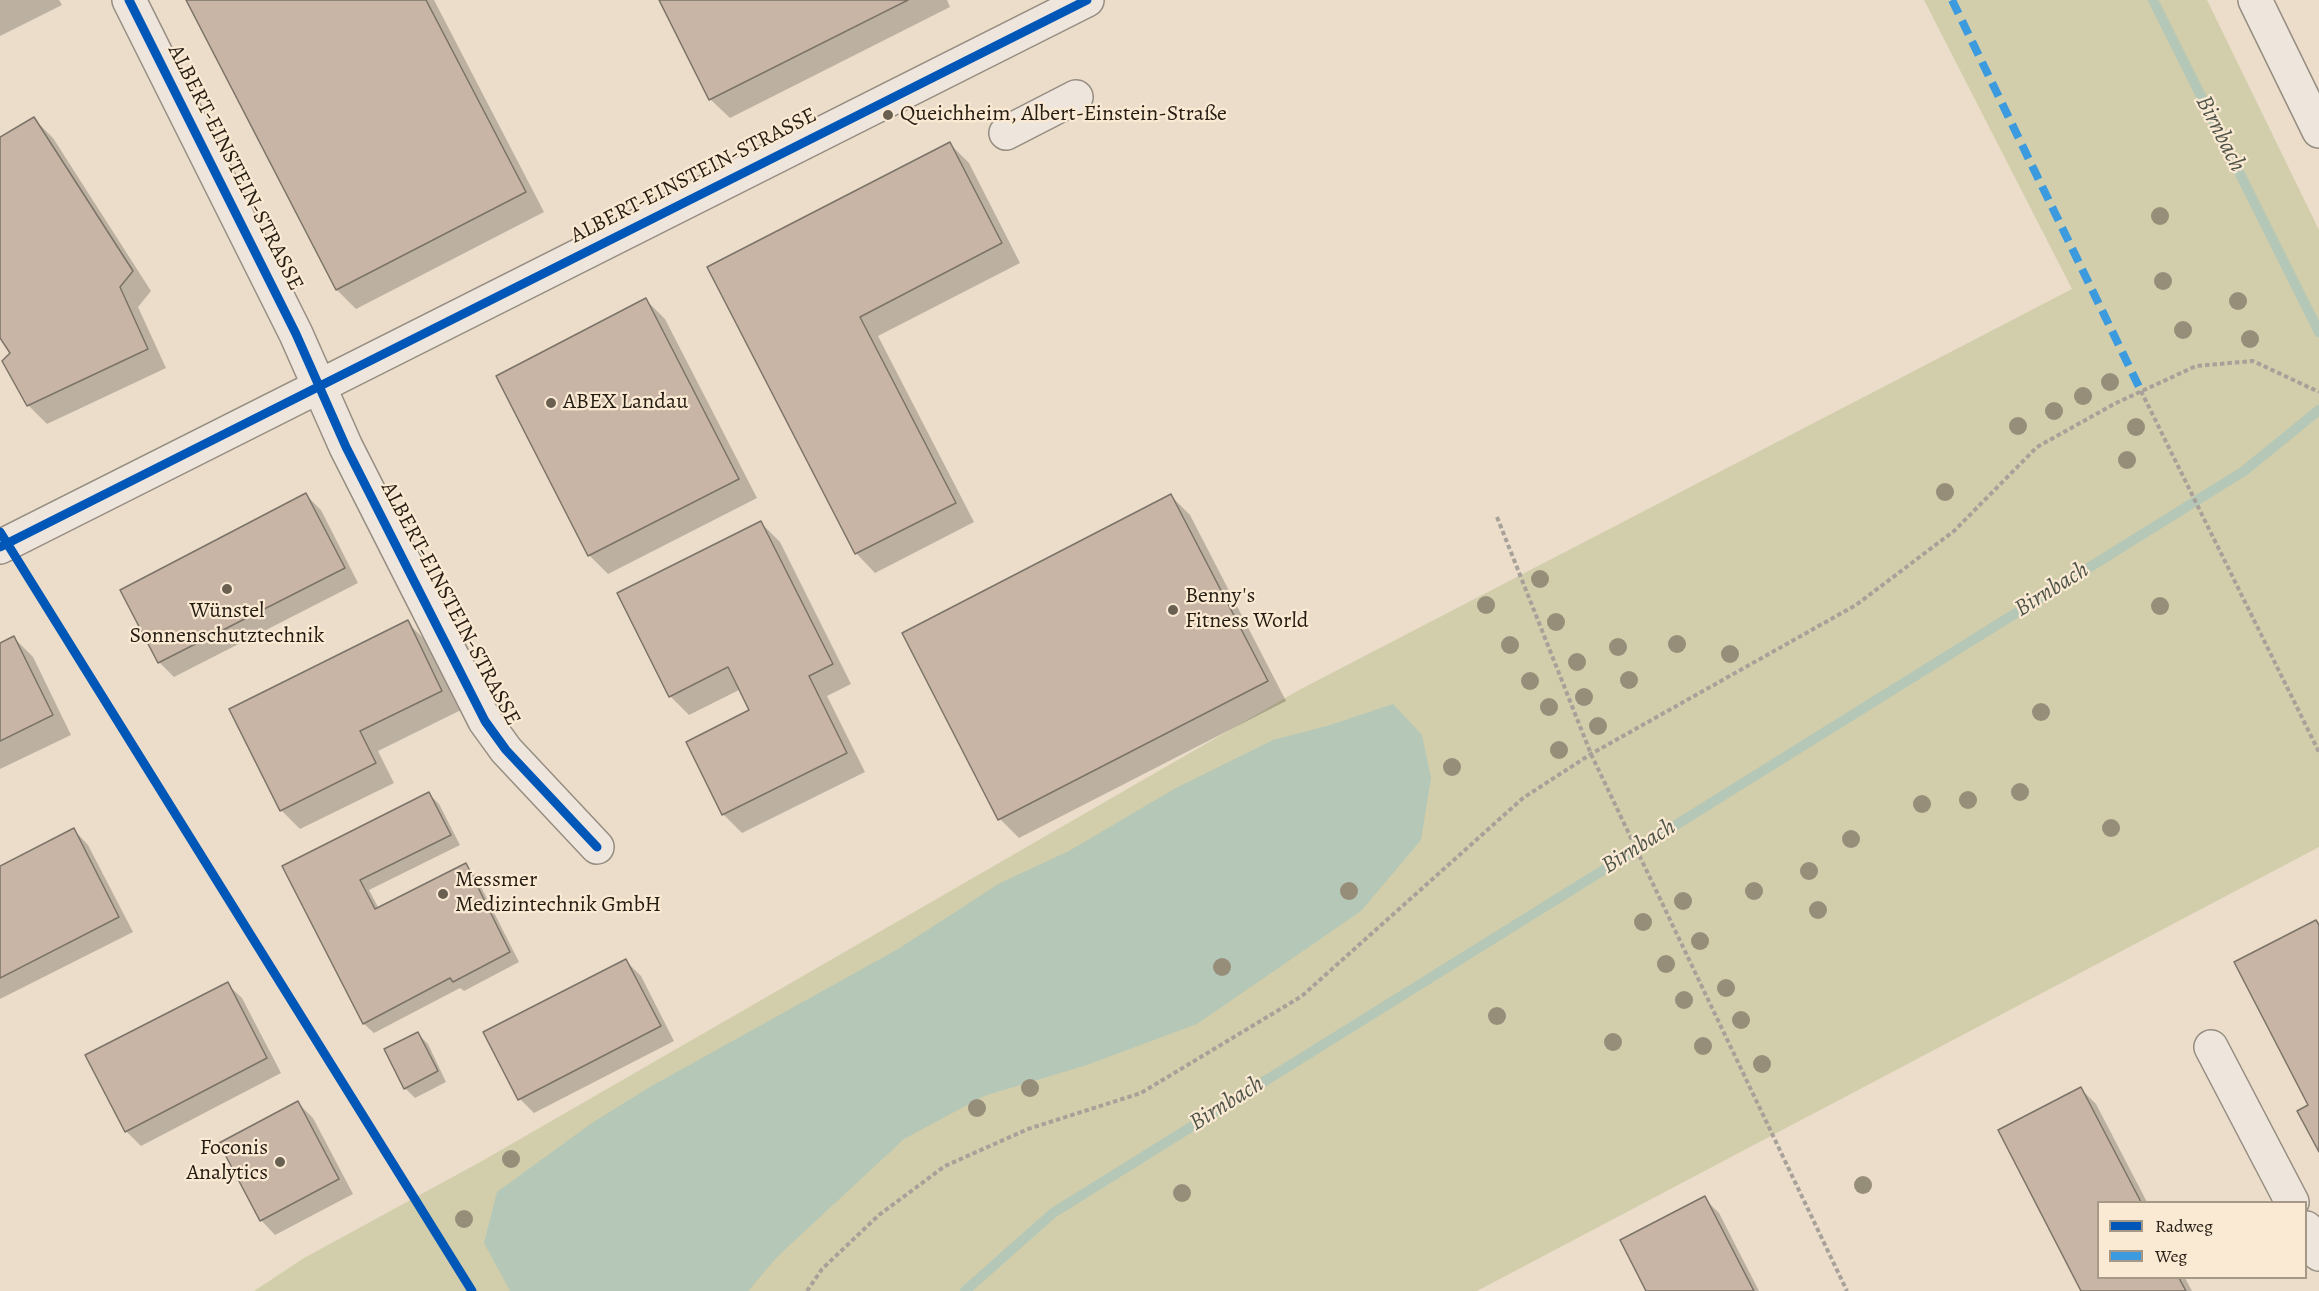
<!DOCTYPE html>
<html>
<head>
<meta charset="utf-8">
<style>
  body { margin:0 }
  #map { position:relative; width:2319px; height:1291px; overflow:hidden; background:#ebddca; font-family:Alegreya,serif }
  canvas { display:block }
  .legend { position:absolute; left:2097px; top:1201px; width:210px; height:78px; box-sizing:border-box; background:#faead4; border:2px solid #a59886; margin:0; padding:8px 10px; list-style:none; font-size:18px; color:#251c12 }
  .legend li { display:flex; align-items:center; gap:12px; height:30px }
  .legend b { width:30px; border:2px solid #a59886 }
</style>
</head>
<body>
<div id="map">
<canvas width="2319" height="1291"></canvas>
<ul class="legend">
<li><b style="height:8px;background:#0057b8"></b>Radweg</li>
<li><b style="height:8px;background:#3c9bde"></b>Weg</li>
</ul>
</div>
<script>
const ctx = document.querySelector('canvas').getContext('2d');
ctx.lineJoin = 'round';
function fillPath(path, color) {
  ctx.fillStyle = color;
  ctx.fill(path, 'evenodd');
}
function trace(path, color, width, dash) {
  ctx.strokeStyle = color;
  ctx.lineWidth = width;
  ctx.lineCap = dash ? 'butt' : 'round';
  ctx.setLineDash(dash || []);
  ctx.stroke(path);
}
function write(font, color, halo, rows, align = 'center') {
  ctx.font = font + ' Alegreya,serif';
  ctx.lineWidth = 4.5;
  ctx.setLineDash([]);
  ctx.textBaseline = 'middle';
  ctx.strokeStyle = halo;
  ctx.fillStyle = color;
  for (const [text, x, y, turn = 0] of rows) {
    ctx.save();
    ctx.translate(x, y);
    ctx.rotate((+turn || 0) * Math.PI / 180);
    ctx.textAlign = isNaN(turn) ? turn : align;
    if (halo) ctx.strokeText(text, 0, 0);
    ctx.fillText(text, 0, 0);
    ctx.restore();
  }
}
fillPath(new Path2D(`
  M1924,0H2207L2319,230V847L1477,1291H254L304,1258L482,1161L1299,690L2072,289Z`), '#d2ceab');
fillPath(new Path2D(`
  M1393,704L1422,735L1431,778L1421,840L1361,911L1197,1024L1087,1065L984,1096L904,1139L778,1256L748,1291H510L484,1243L497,1192L592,1123L648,1088L898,949L1000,883L1069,851L1174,789L1273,740L1330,725Z`), '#b5c7b6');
fillPath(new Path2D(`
  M0,0H59L62,5L0,36Z
  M187,0H434L544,212L356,309L337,290Z
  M660,0H947L950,7L730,118L710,99Z
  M34,119L53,138L151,291L138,307L166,368L47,424L28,405L12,354L0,335V139Z
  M950,144L969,163L1020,263L878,336L974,522L875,573L856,553L709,268Z
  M646,300L665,319L757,498L608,574L589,555L498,377Z
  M306,495L321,510L358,583L174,677L159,662L122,590Z
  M1171,496L1190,515L1286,701L1019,838L1000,819Z
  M761,523L780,542L851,684L827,696L865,772L742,833L723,814L751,711L741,689L689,715L670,696Z
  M407,622L426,641L461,710L378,751L394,783L300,829L281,810Z
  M14,638L33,657L71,735L0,769V645Z
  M429,794L439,804L460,845L369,890L379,909L465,865L475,875L519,962L464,991L460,988L374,1033L364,1024L284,866Z
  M74,830L88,845L133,932L0,999V868Z
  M626,961L641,976L674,1041L534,1113L520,1099Z
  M227,984L242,998L281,1073L141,1146L126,1131Z
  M418,1034L428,1044L446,1082L415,1098L405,1088Z
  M2081,1089L2096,1104L2147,1202H2098V1278H2185L2192,1291H2083Z
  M298,1103L313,1118L353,1194L275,1235L261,1220Z
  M1704,1198L1719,1213L1759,1291H1648Z`), '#0003');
trace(new Path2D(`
  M2153,0L2319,332
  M965,1291L1053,1213L2244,471L2319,410`), '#b5c7b6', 10);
const building = new Path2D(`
  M186,0H426L526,192L336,290Z
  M659,0H908L709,100Z
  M34,117L133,271L120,287L148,349L27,406L2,361L10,353L0,338V137Z
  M950,142L1002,243L860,317L956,503L855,554L707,267Z
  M646,298L739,479L588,556L496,376Z
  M306,493L345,568L158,663L120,590Z
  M1171,494L1268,681L998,820L902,633Z
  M761,521L833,664L809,676L847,753L722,815L686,742L749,710L728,667L669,697L617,593Z
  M408,620L442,691L360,731L376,763L280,811L229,709Z
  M14,636L53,715L0,741V643Z
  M429,792L451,835L360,880L375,909L466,863L510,952L453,982L450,978L363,1024L282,866Z
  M74,828L119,917L0,978V866Z
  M2316,920L2319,925V1152L2297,1111L2308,1105L2234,962Z
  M626,959L661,1026L518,1100L483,1032Z
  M228,982L267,1058L125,1132L85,1055Z
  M418,1032L438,1071L404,1089L384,1049Z
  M2081,1087L2141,1202H2098V1278H2179L2186,1291H2081L1998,1130Z
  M298,1101L339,1179L260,1221L219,1143Z
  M1705,1196L1754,1291H1646L1620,1240Z`);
fillPath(building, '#c9b5a5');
trace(building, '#7b7368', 1.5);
const minor = new Path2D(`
  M129,0L296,334L346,447L485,721L506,750L597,847
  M2255,0L2319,131
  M1006,133L1076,97
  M0,547L1087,0
  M2211,1047L2292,1202
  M2306,1228L2319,1254`);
trace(minor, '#968d81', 36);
trace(new Path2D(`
  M2141,391L2319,752
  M1497,517L1591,754L1847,1291
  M807,1291L822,1269L879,1215L945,1166L1028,1129L1141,1093L1302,996L1523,798L1591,754L1856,605L1954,531L2037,447L2116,403L2196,366L2253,361L2319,392`), '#a7a199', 4, [4.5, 3]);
trace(minor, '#eee6dd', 33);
trace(new Path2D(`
  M1952,0L2141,391`), '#3c9bde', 8, [15, 8]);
trace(new Path2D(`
  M129,0L296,334L346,447L485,721L506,750L597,847
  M0,532L472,1291
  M0,547L1087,0`), '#0057b8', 9);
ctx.fillStyle = '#978e7a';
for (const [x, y] of [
  [2160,216],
  [2163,281],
  [2238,301],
  [2183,330],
  [2250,339],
  [2110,382],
  [2083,396],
  [2054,411],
  [2018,426],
  [2136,427],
  [2127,460],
  [1945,492],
  [1540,579],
  [1486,605],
  [2160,606],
  [1556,622],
  [1677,644],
  [1510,645],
  [1618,647],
  [1730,654],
  [1577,662],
  [1629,680],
  [1530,681],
  [1584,697],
  [1549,707],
  [2041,712],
  [1598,726],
  [1559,750],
  [1452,767],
  [2020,792],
  [1968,800],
  [1922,804],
  [2111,828],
  [1851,839],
  [1809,871],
  [1349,891],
  [1754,891],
  [1683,901],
  [1818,910],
  [1643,922],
  [1700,941],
  [1666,964],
  [1222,967],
  [1726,988],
  [1684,1000],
  [1497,1016],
  [1741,1020],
  [1613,1042],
  [1703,1046],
  [1762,1064],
  [1030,1088],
  [977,1108],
  [511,1159],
  [1863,1185],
  [1182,1193],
  [464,1219]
]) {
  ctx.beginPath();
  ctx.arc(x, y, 9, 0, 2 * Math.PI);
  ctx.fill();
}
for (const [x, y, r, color] of [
  [888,115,6,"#6a6052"],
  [551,403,6,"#6a6052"],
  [227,589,6,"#6a6052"],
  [1173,610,6,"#6a6052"],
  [443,894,6,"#6a6052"],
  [280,1162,6,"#6a6052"]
]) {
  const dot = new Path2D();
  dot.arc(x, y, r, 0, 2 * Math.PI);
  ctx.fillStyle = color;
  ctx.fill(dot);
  trace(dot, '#faead4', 2);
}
write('22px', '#251c12', '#faead4', [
  ["Queichheim, Albert-Einstein-Straße",900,115],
  ["ABEX Landau",563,403],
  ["Benny's",1185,597],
  ["Fitness World",1185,622],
  ["Wünstel",227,612,"center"],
  ["Sonnenschutztechnik",227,637,"center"],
  ["Messmer",455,881],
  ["Medizintechnik GmbH",455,906],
  ["Foconis",268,1149,"right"],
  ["Analytics",268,1174,"right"]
], 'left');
write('22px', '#251c12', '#faead4', [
  ["ALBERT-EINSTEIN-STRASSE",235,168,63],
  ["ALBERT-EINSTEIN-STRASSE",694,176,-27],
  ["ALBERT-EINSTEIN-STRASSE",450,604,62]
]);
write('italic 24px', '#4f5449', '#faead4', [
  ["Birnbach",2220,134,63],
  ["Birnbach",2052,590,-32],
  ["Birnbach",1639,847,-32],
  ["Birnbach",1227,1104,-32]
]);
</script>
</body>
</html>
